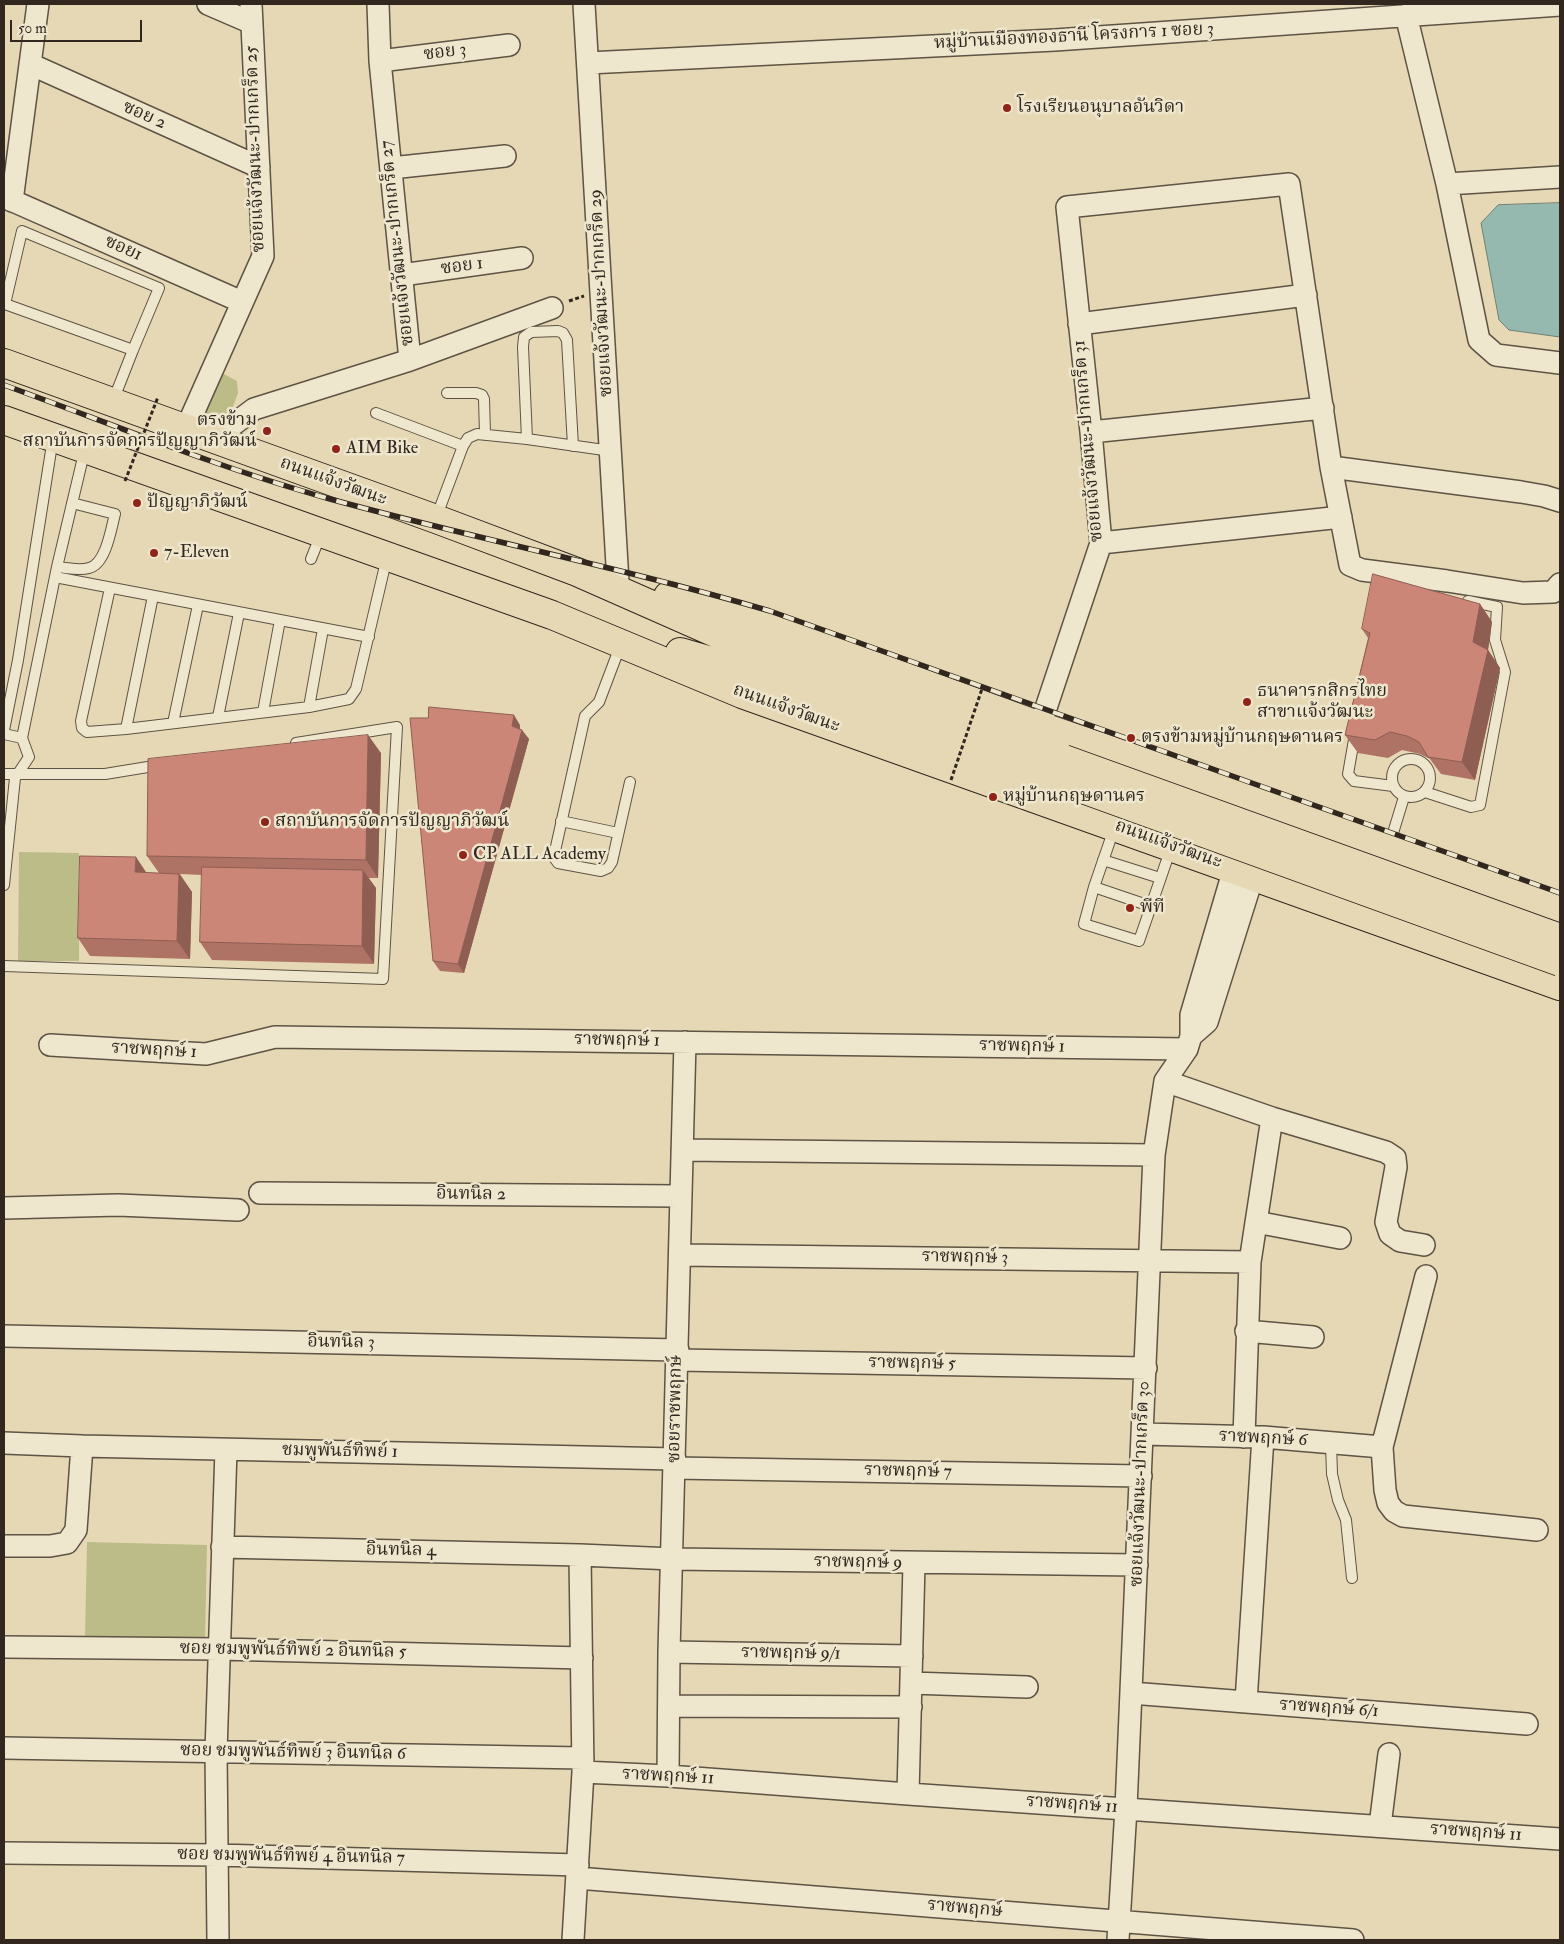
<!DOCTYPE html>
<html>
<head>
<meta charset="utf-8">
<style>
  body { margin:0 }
  #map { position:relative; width:1564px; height:1944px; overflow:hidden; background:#e6d8b4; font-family:"IM FELL Double Pica",serif }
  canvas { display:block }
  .frame { position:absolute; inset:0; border:5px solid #31271f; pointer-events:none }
  .scale { position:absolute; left:10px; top:20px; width:132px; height:22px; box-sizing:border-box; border:2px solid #31271f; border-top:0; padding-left:6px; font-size:15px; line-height:18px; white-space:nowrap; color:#31271f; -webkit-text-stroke:4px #efe6ce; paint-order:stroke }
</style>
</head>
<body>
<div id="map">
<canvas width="1564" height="1944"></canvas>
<div class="frame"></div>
<div class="scale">50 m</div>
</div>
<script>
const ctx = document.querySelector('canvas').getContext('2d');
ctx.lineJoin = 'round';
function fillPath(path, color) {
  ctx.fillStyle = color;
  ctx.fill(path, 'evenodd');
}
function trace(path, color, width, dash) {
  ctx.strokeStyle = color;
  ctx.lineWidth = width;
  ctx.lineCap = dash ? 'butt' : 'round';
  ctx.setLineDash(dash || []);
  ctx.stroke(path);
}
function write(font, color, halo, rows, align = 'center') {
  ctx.font = font + ' "IM FELL Double Pica","Noto Serif Thai",serif';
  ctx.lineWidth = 5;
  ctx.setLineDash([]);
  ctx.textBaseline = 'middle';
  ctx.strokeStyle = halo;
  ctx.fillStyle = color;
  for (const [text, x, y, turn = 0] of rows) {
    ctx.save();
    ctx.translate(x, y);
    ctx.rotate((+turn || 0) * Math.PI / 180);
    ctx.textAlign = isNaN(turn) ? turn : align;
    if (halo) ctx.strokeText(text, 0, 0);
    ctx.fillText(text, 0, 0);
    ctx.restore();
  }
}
fillPath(new Path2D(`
  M220,372L237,381L238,393L228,420L196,411Z
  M19,852L79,853V961H18Z
  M87,1542L207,1545L205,1641L85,1639Z`), '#bcbc88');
const water = new Path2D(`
  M1560,203V337L1509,330L1499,320L1481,223L1498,205Z`);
fillPath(water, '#96b9af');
trace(water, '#6e7f75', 1);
const service = new Path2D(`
  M447,393H476L482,395L484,399L485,434
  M113,401L133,350L5,304L22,231L159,288L133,350
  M376,413L463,446
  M527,439L523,347L524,337L531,332L558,331L563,333L567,340L573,446
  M436,518L463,446L468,438L477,434L527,439L611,451
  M311,559L321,534
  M57,567C68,568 79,571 89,568C106,564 111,529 115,514L72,503
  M55,577L369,637
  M110,588L81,721L82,728L87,732L126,729L309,707L349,699L356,689L387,557
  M621,644L599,702L585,716L555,851V859L558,863L601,871L608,868L612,862L630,782
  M309,707L323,629
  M263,712L280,620
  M218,717L239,613
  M173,723L198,605
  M126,729L153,596
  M4,730L18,660L53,438
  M4,734L22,738
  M1355,734L1348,774L1354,781L1393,786
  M1392 778a19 19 0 1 1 38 0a19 19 0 1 1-38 0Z
  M4,774H105L160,765
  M1425,792L1471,807L1480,805L1505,672L1495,640L1497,607L1468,601
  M561,821L618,833
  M1114,829L1094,887L1084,924L1139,941L1171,848
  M1389,846L1404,797
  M1103,860L1160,878
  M4,885L15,778L29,757L22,738L57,567L85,449
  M1094,887L1150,906
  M4,966L383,979L397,727L296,743
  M1331,1443L1332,1474L1338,1500L1346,1520L1352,1578`);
const minor = new Path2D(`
  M208,4L252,23
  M584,4L618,582
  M1406,15L1447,184L1479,340L1496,355L1560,363
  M380,61L509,45
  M588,63L1055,40L1560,5
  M30,64L259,167
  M391,168L505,156
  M1447,184L1560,177
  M4,197L242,302
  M12,201L38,4
  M402,275L522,258
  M1079,324L1306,295
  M410,360L552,308
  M186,429L263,256L251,4
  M1091,432L1323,408
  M214,439L254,409L410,360L380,61L378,4
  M1331,467L1521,492L1544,496L1560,501
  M1101,543L1341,517
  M1040,726L1101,543L1091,432L1067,207L1289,184L1331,467L1350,565L1362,570L1447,581L1523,593L1553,592L1560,584
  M1191,1036L1207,1022L1253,876
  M50,1045L206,1054L275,1037L1187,1049
  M1165,1081L1272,1118L1386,1152L1395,1158L1396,1167L1386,1222L1390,1234L1400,1241L1424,1245
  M682,1150L1154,1155
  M260,1193L681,1196
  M4,1208L118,1205L238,1210
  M1256,1222L1340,1238
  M680,1255L1250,1262
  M1426,1276L1382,1447L1385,1490L1388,1503L1394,1511L1403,1516L1537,1530
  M1246,1331L1313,1337
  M4,1336L678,1350
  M678,1360L1146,1368
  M1143,1434L1263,1437L1382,1447
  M1244,1437L1250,1262L1272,1118
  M4,1443L82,1446L675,1459
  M675,1468L1141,1476
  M4,1546H50L67,1543L76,1530L82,1446
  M222,1547L580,1555L673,1559L1137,1565
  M4,1647L220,1649L582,1658
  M669,1652L912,1656
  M912,1683L1027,1687
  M1131,1693L1527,1724
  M1246,1702L1263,1437
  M669,1706L911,1707
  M4,1748L583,1758
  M583,1772L668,1776L908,1794L1560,1839
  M668,1776L669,1652L685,1042
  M908,1794L914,1564
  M1380,1826L1389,1754
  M4,1853L218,1855L578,1865
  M577,1878L1353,1940
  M218,1940L216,1752L226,1450
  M573,1940L583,1772L580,1555
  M1118,1940L1126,1808L1154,1155L1165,1081L1187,1049L1191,1036V1015L1234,869`);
const primary = new Path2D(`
  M4,363L436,519L577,572L754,650L1064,759
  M4,420L552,615L742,694L1560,986
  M668,596L752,621L1040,726L1473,876L1560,911
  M680,652L742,670L1055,779`);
trace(service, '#5e5344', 12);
trace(minor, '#5e5344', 24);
trace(primary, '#31271f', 30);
trace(new Path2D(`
  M569,301L584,296`), '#31271f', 3, [4, 2.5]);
trace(service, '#efe6ce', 10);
trace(minor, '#efe6ce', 21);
trace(primary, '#e6d8b4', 28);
const rail = new Path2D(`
  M4,385C112,424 219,468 330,499C476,539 624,568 770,611L1560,893`);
trace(rail, '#31271f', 5.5);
trace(rail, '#efe6ce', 4, [11]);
const primaryBridge = new Path2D(`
  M1064,759L1560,938
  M1055,779L1560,962`);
trace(primaryBridge, '#31271f', 30, []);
trace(new Path2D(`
  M125,481L158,397
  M951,780L983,686`), '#31271f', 3, [4, 2.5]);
trace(primaryBridge, '#e6d8b4', 28);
fillPath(new Path2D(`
  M1480,604L1492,622L1488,650L1500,668L1475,780L1441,774L1430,759L1420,754L1402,750L1388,758L1358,753L1345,735L1368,638L1362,629Z
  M520,725V729L529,739L464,973L440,971L433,961Z
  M381,753L378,878H368L376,888L374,964L212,960L200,942L202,875L180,874L192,892L190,959L90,956L78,938L146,873H159L147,856Z`), '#af7366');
fillPath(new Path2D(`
  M1480,604L1492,622L1488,650L1500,668L1475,780L1462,762L1473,642Z
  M514,715L520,725L519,735L512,726Z
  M522,730L529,739L464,973L458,964Z
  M368,735L381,753L378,878L366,860Z
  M136,857L148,875L135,872Z
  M363,870L376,888L374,964L362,946Z
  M179,874L192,892L190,959L177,941Z`), '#8e5e53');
const building = new Path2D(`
  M1373,574L1480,604L1473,642L1488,650L1462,762L1428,757L1419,742L1407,736L1390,732L1375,740L1345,735L1370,633L1362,629Z
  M429,707L514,715L512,726L522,730L458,964L433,961L410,718H428Z
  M368,735L366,860L147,856L148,759Z
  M80,856L136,857L135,872L179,874L177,941L78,938Z
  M202,867L363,870L362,946L200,942Z`);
fillPath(building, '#cb8677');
trace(building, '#8e5e53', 1);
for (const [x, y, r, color] of [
  [1007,108,5,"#8f2418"],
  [267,431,5,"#8f2418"],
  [336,449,5,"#8f2418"],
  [137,503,5,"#8f2418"],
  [154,553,5,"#8f2418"],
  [1247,702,5,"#8f2418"],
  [1131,738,5,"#8f2418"],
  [993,797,5,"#8f2418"],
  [265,822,5,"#8f2418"],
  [463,855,5,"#8f2418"],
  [1130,908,5,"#8f2418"]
]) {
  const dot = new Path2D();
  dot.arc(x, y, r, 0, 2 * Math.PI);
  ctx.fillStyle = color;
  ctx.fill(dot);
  trace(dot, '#efe6ce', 2);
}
write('18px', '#31271f', '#efe6ce', [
  ["หมู่บ้านเมืองทองธานี โครงการ 1 ซอย 3",1074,37,-3],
  ["ซอย 3",445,53,-7],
  ["ซอย 2",144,116,24],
  ["ซอยแจ้งวัฒนะ-ปากเกร็ด 25",256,149,-92],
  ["ซอยแจ้งวัฒนะ-ปากเกร็ด 27",398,243,-96],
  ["ซอย1",123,249,24],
  ["ซอย 1",462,267,-8],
  ["ซอยแจ้งวัฒนะ-ปากเกร็ด 29",602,293,-93],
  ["ซอยแจ้งวัฒนะ-ปากเกร็ด 31",1089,441,-95],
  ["ถนนแจ้งวัฒนะ",333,482,20],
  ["ถนนแจ้งวัฒนะ",786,709,20],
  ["ถนนแจ้งวัฒนะ",1168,845,20],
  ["ราชพฤกษ์ 1",617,1041,1],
  ["ราชพฤกษ์ 1",1022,1047,1],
  ["ราชพฤกษ์ 1",154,1051,3],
  ["อินทนิล 2",471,1195,1],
  ["ราชพฤกษ์ 3",965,1258,1],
  ["อินทนิล 3",341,1343,1],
  ["ราชพฤกษ์ 5",912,1364,1],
  ["ซอยราชพฤกษ์",676,1409,-89],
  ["ราชพฤกษ์ 6",1263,1439,3],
  ["ชมพูพันธ์ทิพย์ 1",340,1452,1],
  ["ราชพฤกษ์ 7",908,1472,1],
  ["ซอยแจ้งวัฒนะ-ปากเกร็ด 30",1141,1484,-88],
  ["อินทนิล 4",401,1551,1],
  ["ราชพฤกษ์ 9",858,1563,1],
  ["ซอย ชมพูพันธ์ทิพย์ 2 อินทนิล 5",293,1651,1],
  ["ราชพฤกษ์ 9/1",791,1654,1],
  ["ราชพฤกษ์ 6/1",1329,1709,4],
  ["ซอย ชมพูพันธ์ทิพย์ 3 อินทนิล 6",293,1753,1],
  ["ราชพฤกษ์ 11",668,1777,3],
  ["ราชพฤกษ์ 11",1072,1805,4],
  ["ราชพฤกษ์ 11",1476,1833,4],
  ["ซอย ชมพูพันธ์ทิพย์ 4 อินทนิล 7",291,1857,1],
  ["ราชพฤกษ์",965,1909,5]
]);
write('18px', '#31271f', '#efe6ce', [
  ["โรงเรียนอนุบาลอันวิดา",1017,108],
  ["ตรงข้าม",257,421,"right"],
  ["สถาบันการจัดการปัญญาภิวัฒน์",257,442,"right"],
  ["AIM Bike",346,449],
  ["ปัญญาภิวัฒน์",147,503],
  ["7-Eleven",164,553],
  ["ธนาคารกสิกรไทย",1257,692],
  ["สาขาแจ้งวัฒนะ",1257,713],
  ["ตรงข้ามหมู่บ้านกฤษดานคร",1141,738],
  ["หมู่บ้านกฤษดานคร",1003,797],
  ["สถาบันการจัดการปัญญาภิวัฒน์",275,822],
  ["CP ALL Academy",473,855],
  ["พีที",1140,908]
], 'left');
</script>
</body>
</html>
